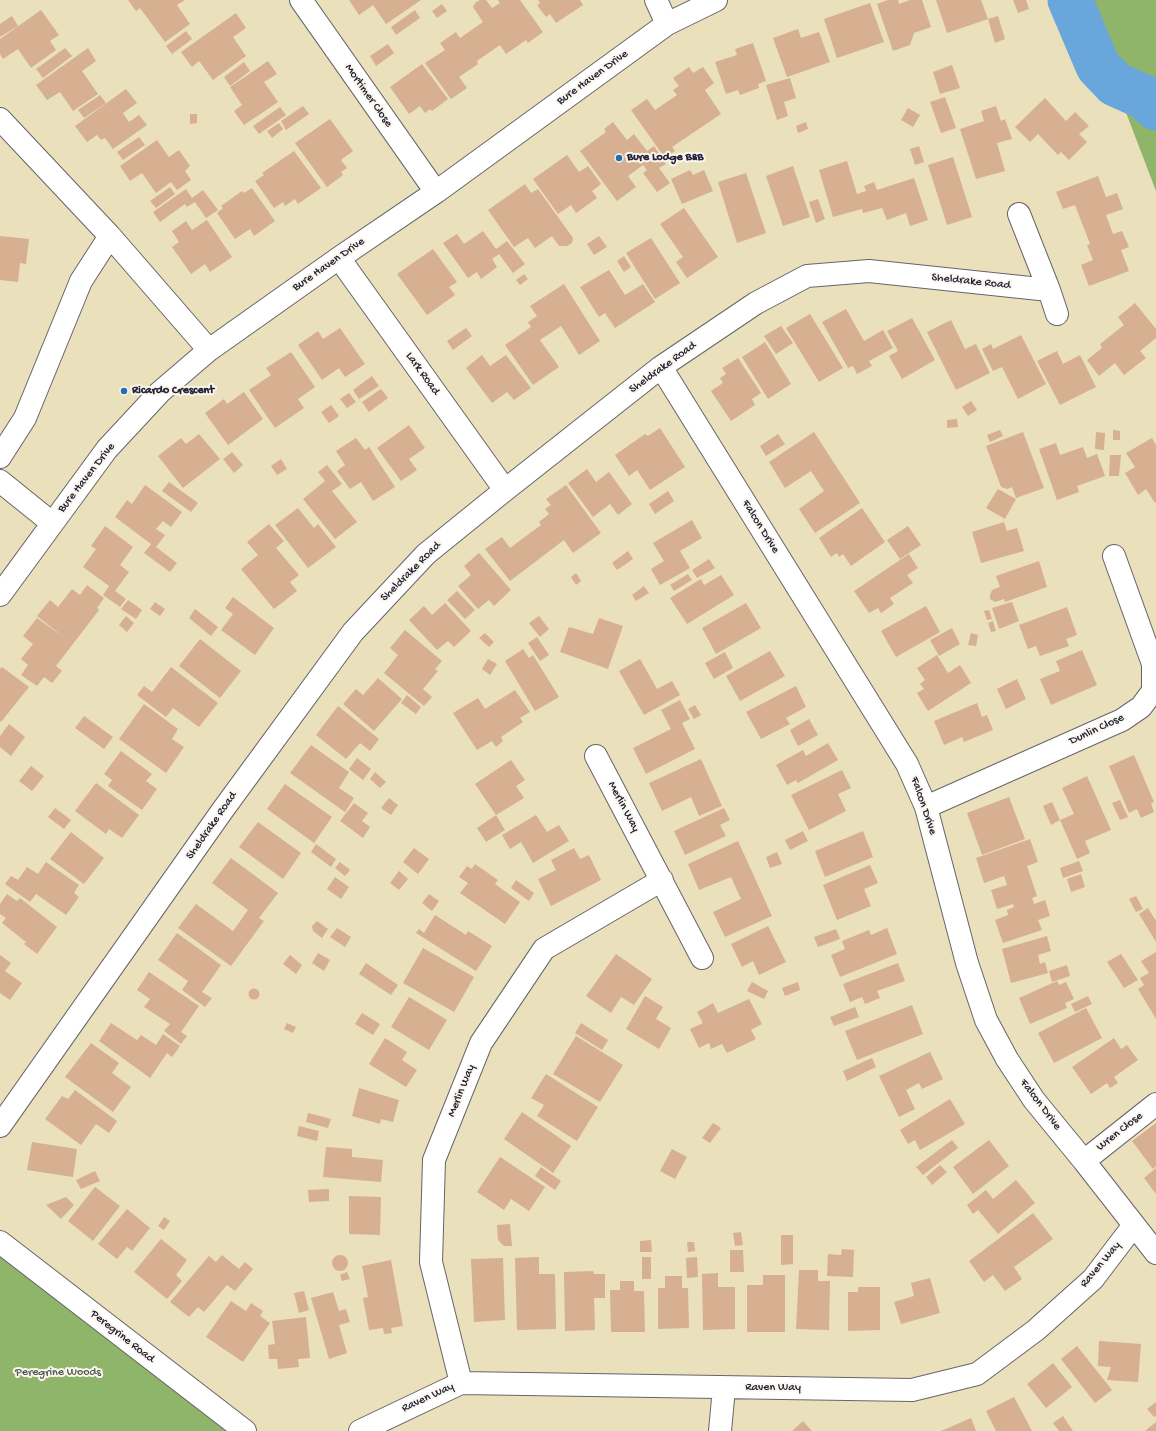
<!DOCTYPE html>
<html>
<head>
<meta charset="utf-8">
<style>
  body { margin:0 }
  canvas { display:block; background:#eae0bc }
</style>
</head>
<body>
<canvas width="1156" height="1431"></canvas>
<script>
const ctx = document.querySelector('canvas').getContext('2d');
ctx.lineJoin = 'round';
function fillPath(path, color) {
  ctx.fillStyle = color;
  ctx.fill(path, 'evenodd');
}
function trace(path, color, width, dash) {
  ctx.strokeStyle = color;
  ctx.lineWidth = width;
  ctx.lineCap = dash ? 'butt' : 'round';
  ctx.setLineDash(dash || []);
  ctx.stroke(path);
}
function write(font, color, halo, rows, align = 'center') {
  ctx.font = font + ' "Gochi Hand",sans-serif';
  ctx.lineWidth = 4;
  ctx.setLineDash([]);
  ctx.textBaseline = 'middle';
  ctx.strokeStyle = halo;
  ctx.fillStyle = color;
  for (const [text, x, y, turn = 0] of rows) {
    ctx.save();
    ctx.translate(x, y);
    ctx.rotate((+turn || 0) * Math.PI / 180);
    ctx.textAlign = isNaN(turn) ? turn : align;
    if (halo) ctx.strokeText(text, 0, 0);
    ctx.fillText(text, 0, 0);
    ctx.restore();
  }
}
fillPath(new Path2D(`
  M1083,0H1156V191Z
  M0,1255L226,1431H0Z`), '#8fb56a');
trace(new Path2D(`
  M1070,0L1098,66L1115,84L1144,97L1156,108`), '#69a6db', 45);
fillPath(new Path2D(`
  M128,0H185L177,5L190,24L165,42L140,8L136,11Z
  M349,0H421L386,24L373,5L359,15Z
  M480,0H486L492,8L500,3L498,1L499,0H520L543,32L528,43L526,40L506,54L500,45L477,61L478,64L459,77L467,88L451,99L425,63L445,50L440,43L456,32L460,38L483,22L473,7L476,2Z
  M538,0H580L583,5L556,23L550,14L546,17L537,5L540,3Z
  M888,0H898L899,4L910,0H922L931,27L914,33L910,45L893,51L877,4Z
  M936,0H981L988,19L947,33Z
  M1013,0H1026L1029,9L1018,13Z
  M870,3L884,42L837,58L824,19Z
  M442,4L447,11L437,18L432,11Z
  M41,10L59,35L50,41L56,50L31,68L18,49L3,59L0,54V39Z
  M415,10L420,18L396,35L391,27Z
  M236,13L246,28L233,37L246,56L213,80L199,61L192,67L181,52Z
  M12,16L18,26L0,37V24Z
  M998,16L1005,39L995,43L988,19Z
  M798,29L801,38L819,32L830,62L787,77L773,38Z
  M186,31L192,39L172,54L166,46Z
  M753,43L766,81L758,84L759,88L740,95L738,90L726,94L715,62L737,55L735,49Z
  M388,44L394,53L376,66L370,56Z
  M65,48L72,56L43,78L36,69Z
  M88,48L96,61L82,71L98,94L73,111L60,92L47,100L36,85Z
  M268,61L277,74L264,82L278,102L244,125L234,111L242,105L230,87Z
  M244,62L250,71L230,86L224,77Z
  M422,64L448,99L432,111L430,109L425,113L420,106L409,114L390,87Z
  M952,65L960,88L940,94L933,72Z
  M689,67L693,73L703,67L714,83L705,90L721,114L672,147L675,151L665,158L631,110L647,99L655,110L677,95L673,90L679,86L673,78Z
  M790,78L796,98L784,102L788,116L777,120L766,85Z
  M126,89L137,103L123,113L129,122L139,115L147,125L113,149L105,138L101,140L97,135L87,142L75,126Z
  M100,95L106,103L84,118L78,110Z
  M945,97L956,128L941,133L930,102Z
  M1045,98L1066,121L1075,112L1089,126L1079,134L1087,142L1069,160L1061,152L1058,155L1038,134L1030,142L1015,127Z
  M303,106L309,114L286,130L281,121Z
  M996,106L1001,121L1005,119L1012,139L997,143L1005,171L976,179L960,129L984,121L981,111Z
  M280,107L286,115L259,134L253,126Z
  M908,108L920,115L913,127L901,120Z
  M190,114H197V123L190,124Z
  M330,119L353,151L341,160L347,168L341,172L343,175L327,187L295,143Z
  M613,122L627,140L634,134L647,151L654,146L666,164L659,168L670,183L657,192L643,173L647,170L643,165L628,176L636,187L617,201L580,151L606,132L604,129Z
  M806,122L808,129L798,133L796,126Z
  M279,123L283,129L272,138L267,131Z
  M139,137L145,145L123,160L117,152Z
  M157,140L169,157L179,150L190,166L185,171L191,180L177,190L171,182L156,193L142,173L130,181L120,166Z
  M919,146L924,162L915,165L910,149Z
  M294,151L321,188L298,204L295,199L285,206L283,202L274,208L255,181L264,175L262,173Z
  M567,155L579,172L588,166L601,184L592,191L597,198L576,213L571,205L558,214L533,179Z
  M953,157L972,217L947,225L928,165Z
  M847,161L857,194L866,191L864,186L874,182L877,190L914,178L928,220L910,226L906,213L887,220L882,208L863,213L862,209L833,217L819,170Z
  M793,166L810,217L783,226L766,176Z
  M690,170L693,175L704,170L713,191L682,204L671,179Z
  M746,173L766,233L737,243L718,182Z
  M1098,176L1106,197L1117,193L1123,209L1106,215L1113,234L1122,231L1129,247L1121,250L1129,271L1089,286L1081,265L1093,260L1087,245L1090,244L1075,205L1063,209L1056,192Z
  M525,184L531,193L538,189L573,238L572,243L567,246H559L552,236L535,248L528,238L514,247L488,210Z
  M170,187L175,194L156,208L150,201Z
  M252,188L275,221L254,236L250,229L235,239L217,213L223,208L221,206L242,191L244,193Z
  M186,189L192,198L203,190L218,210L206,218L195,202L187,207L185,204L160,222L153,212Z
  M818,199L825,219L816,223L809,202Z
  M684,208L718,257L687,278L676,262L683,257L660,224Z
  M207,220L232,257L210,272L205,264L191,274L172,247L179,242L172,231L186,221L192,230Z
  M483,231L496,249L507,241L525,264L513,273L499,254L492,259L497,267L481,279L477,272L468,278L443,243L457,234L464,244Z
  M0,236L29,239L26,264L20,263L18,282L0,280Z
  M599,236L607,247L594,255L587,244Z
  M651,238L680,283L655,299L626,253Z
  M433,249L457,282L449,287L455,295L427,315L397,274Z
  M624,256L631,267L624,272L617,261Z
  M609,270L625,295L643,284L655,302L615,328L605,313L599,317L580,287Z
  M524,274L528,279L520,285L516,280Z
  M564,284L600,341L579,355L561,326L540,340L559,367L533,385L505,345L531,327L528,322L537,316L530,306Z
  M1135,303L1156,329V338L1140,351L1146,358L1124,375L1115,363L1099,376L1087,360L1102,348L1100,344L1124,325L1118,317Z
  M846,309L864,341L883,330L893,348L869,361L872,366L857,374L853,366L848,368L822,322Z
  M810,314L843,368L819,382L786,328Z
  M912,318L935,360L902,379L889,356L898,351L887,331Z
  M951,320L965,349L976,344L990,373L956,390L927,332Z
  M781,326L793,343L776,354L764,336Z
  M340,328L365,364L345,377L339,368L322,380L298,345L318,331L323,339Z
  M466,328L472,336L453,350L447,341Z
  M1021,335L1046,384L1018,399L1002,367L993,371L982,349L991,344L993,349Z
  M765,342L791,384L768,399L742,357Z
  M1057,351L1063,364L1080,355L1096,387L1060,405L1037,361Z
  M291,352L315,387L298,399L304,408L275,428L249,390L271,375L266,368Z
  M482,355L490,366L506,355L531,388L514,400L507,392L492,403L466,368Z
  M738,358L761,393L752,399L755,405L731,421L711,391L723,383L720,378L726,374L722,368Z
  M372,376L379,386L359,399L353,390Z
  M381,389L388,398L369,412L362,402Z
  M244,392L263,419L228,445L205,413L224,399L227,404Z
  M349,393L356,402L347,408L340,399Z
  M971,401L977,410L968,416L962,407Z
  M331,405L339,416L329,423L321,412Z
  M957,419L958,427L947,428V420Z
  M409,425L425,448L409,459L417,470L401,481L377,448Z
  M660,428L685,467L650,490L637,470L629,476L615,455L645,434L648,436Z
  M1000,430L1003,436L990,442L987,435Z
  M1113,430L1120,431V440H1113Z
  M814,432L860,503L815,533L799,509L824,491L811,471L785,488L769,462Z
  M1023,432L1044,488L1016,498L1012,487L1007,489L1001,487L986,446Z
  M1096,432L1105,433L1104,450L1095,449Z
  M199,434L220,459L183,488L158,456L181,438L186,444Z
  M778,434L785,444L766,456L760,446Z
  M356,438L365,450L369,447L395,487L373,501L361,482L350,489L337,471L345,465L336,451Z
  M1152,438L1156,445V502L1155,503L1146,489L1138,495L1125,473L1135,467L1126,453Z
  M1056,443L1060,455L1083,447L1087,458L1097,454L1105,476L1077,486L1079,492L1057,500L1039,449Z
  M232,452L243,465L234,473L223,459Z
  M1110,455H1121L1119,476H1109Z
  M281,459L287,469L277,475L271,466Z
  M327,465L342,484L332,491L357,522L335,539L303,499L325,481L318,472Z
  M587,469L596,482L609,472L632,504L618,515L610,504L593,517L568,483Z
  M169,482L198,503L191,512L162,491Z
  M145,485L182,512L171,527L163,521L156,529L165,535L156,547L177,563L170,572L144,553L151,544L115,517L127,500L132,504Z
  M566,485L601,533L573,553L564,540L510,581L485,549L502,537L510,548L541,525L539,522L549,514L545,509L551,505L546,499Z
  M998,489L1016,499L1005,519L986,508Z
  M668,491L674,501L655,514L649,504Z
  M298,508L314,528L318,524L336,547L308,568L275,525Z
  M862,508L885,542L851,566L843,554L839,557L837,553L831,557L819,538Z
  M692,520L702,538L680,551L690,568L660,585L651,569L664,561L653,543Z
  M1004,522L1007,531L1017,528L1024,551L981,563L972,532Z
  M269,524L284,541L276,548L299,575L290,582L297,591L274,609L241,569L258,555L247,542Z
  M105,526L133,547L120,565L129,572L115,591L126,599L120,607L103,595L109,586L83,567L96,549L91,546Z
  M908,526L921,545L900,559L887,540Z
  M628,551L633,559L617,570L612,563Z
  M479,553L511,590L494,606L489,600L478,609L458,586L471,575L464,566Z
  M909,554L918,568L907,575L913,583L890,598L894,604L881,613L878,608L869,613L854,591Z
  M709,559L715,568L697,578L692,570Z
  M1039,561L1047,587L1005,602L1004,599L995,602L990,599V595L992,590L1000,587L996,576Z
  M576,573L581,581L576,585L571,577Z
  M688,574L692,580L674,591L670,585Z
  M721,575L734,595L687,624L670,598L701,579L704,585Z
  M87,585L104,598L97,608L99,610L56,666L62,671L52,683L44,677L37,686L21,675L28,665L21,659L33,644L23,636L37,618L65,638L37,616L50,600L58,607L72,589L80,595Z
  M644,586L649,593L636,601L632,595Z
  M457,591L475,610L465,619L447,600Z
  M233,597L274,628L255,655L221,630L233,614L225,608Z
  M128,600L142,610L136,619L121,609Z
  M155,602L165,609L160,616L150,609Z
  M1012,602L1019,621L999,629L992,608Z
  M445,603L471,631L454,647L448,641L437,650L409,620L424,606L432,615Z
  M746,603L761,628L716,654L702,628Z
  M926,606L940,632L896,657L881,631Z
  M1067,607L1077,635L1066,639L1069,646L1040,656L1036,646L1028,649L1019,625Z
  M195,609L218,627L211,636L189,618Z
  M989,610L992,619L987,620L984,611Z
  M126,616L134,623L127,632L119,625Z
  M539,616L549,629L540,637L529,623Z
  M599,618L623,626L608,669L560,652L569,627L593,634Z
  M993,621L996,631L991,632L988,623Z
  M952,628L960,644L939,656L930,640Z
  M405,630L442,661L435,669L438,671L423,689L432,697L424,706L384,673L398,655L390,648Z
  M485,633L494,642L489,647L479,638Z
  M971,633L978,635L976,646L968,645Z
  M537,637L549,655L540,661L528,643Z
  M200,639L241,671L220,698L179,666Z
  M523,649L529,658L533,655L559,697L535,711L505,661Z
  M1082,650L1097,685L1051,705L1040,679L1060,671L1056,661Z
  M770,651L785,676L740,701L726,676Z
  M725,652L733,668L714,679L705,663Z
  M937,655L948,673L960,665L971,683L928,711L917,693L924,689L920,684L925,680L917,668Z
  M488,659L497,664L490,675L482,669Z
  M640,659L657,689L672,681L680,695L644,715L619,671Z
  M2,667L29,687L1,722L0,721V669Z
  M171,667L218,703L199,727L173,708L166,717L137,695L144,686L152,692Z
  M378,678L402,699L374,731L343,704L356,689L363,695Z
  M1017,679L1026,699L1006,709L997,689Z
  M796,686L806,707L786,718L790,724L761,739L746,712Z
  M515,690L530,712L520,718L523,722L501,737L503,741L496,747L492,741L477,750L453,713L478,698L485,709Z
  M407,695L421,707L416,714L401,703Z
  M680,700L690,719L682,723L695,749L646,774L633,748L671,729L661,710Z
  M977,703L982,717L987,715L993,730L964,742L962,737L944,745L934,721Z
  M144,704L178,729L172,739L184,747L166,773L119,739Z
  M695,705L701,715L694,719L688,709Z
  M338,706L379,739L370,751L360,743L346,759L316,735Z
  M84,716L113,737L104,749L75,728Z
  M809,719L818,735L798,746L790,730Z
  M9,724L25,737L11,756L0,747V736Z
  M828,743L838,760L798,783L796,780L787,785L776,765L803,750L806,756Z
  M311,745L349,772L339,788L354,798L345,812L290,773Z
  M121,751L152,774L146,781L157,789L142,810L108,786L112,780L104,774Z
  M1134,755L1154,802L1151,803L1154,812L1141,818L1137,809L1129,813L1109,766Z
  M357,758L371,769L363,780L349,769Z
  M701,759L722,806L699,816L691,797L662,811L649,783Z
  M511,760L525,780L516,786L524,798L496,815L475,784Z
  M31,766L44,776L32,791L19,781Z
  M842,770L851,788L838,794L846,811L809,830L791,795Z
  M375,772L386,782L380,788L370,779Z
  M1087,776L1111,830L1085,841L1090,853L1077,859L1060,820L1074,814L1062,788Z
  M96,783L139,815L122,838L109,829L106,834L75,811Z
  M285,784L332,817L314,843L267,809Z
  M1009,797L1025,839L982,855L967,813Z
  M389,798L398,805L391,815L381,808Z
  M1120,800L1128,817L1120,820L1112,803Z
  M1052,802L1060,820L1051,825L1043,806Z
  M354,803L368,813L362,821L370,827L363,838L340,821Z
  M55,808L71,820L64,829L48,817Z
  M724,808L730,820L720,825L726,836L685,855L674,831Z
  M496,815L505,830L486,842L477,828Z
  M536,815L547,832L559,825L569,841L533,863L521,842L510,849L502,835Z
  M258,822L301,853L283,879L239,847Z
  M803,831L808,841L790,850L785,840Z
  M863,831L873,857L825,877L815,851Z
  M71,832L104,858L84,884L50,859Z
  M1030,839L1038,862L1027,866L1037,896L1032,898L1034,904L1045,900L1050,916L1038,920L1042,930L1003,943L995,920L1008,915L1007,910L1014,907L1013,904L997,909L991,890L1007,885L1004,876L984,883L976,858Z
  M738,841L772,916L725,937L713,912L741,899L731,877L699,890L688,864Z
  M316,844L336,859L331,867L311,852Z
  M414,848L429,859L418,874L403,862Z
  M574,848L580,859L589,855L601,880L551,906L538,879L556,870L551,860Z
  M777,852L782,864L770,868L766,857Z
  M231,858L278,893L259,918L264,921L231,966L178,928L196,904L233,931L248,910L212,883Z
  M1079,861L1083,871L1063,878L1060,868Z
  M46,862L79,885L74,893L79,897L66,915L36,894L30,902L5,884L11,876L18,880L27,867L38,874Z
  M340,862L350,870L345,876L335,868Z
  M475,864L498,880L495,884L520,902L505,924L460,893L468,883L459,877L467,866L472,869Z
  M870,865L878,883L864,889L871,906L837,920L823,885Z
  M399,871L408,879L399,890L390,883Z
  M1081,874L1085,887L1071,892L1067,879Z
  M335,877L349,887L341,899L327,889Z
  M516,880L534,893L529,901L511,888Z
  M7,894L17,901L20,898L57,927L37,954L24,944L26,942L2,923L6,918L0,914V904Z
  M429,894L439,901L432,911L422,903Z
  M1136,896L1143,909L1136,912L1129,899Z
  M1148,908L1156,921V942L1139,914Z
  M435,915L466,935L468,931L492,946L476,971L416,933L419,929L424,933Z
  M317,921L328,929L322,938L313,931L312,926Z
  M768,926L786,962L759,975L753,961L742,967L731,944Z
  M337,928L351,937L345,947L330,937Z
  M887,928L897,954L840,977L831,955L845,949L842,941L869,930L871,935Z
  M836,929L840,939L818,947L814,937Z
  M177,933L221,965L202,992L212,998L205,1007L182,990L188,981L158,960Z
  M1047,936L1051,951L1038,955L1040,964L1045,962L1048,973L1011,983L1002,949Z
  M423,948L474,977L454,1012L403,983Z
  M1156,952V1019L1138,989L1144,985L1140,978L1149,973L1141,961Z
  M318,953L330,960L324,971L312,963Z
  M616,954L652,979L634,1005L621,997L611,1013L586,996Z
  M1121,954L1138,980L1124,988L1107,962Z
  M0,955L11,963L5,971L22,983L10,1000L0,993Z
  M290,955L302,965L296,974L283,964Z
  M366,963L398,985L391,995L359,974Z
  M898,963L905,981L877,991L880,998L865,1004L862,997L850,1002L843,984Z
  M1067,965L1070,976L1052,982L1049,971Z
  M149,972L199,1006L181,1032L187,1036L181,1044L164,1031L170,1024L144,1007L150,999L137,990Z
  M1057,981L1059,985L1066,982L1074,999L1065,1003L1067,1008L1030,1024L1019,998Z
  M752,982L768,991L764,999L747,991Z
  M798,982L800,990L785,996L782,988Z
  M248.5 994a5.5 5.5 0 1 1 11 0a5.5 5.5 0 1 1-11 0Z
  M645,996L663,1007L656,1019L671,1028L659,1049L626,1029Z
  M1088,996L1092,1004L1075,1012L1071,1004Z
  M409,997L447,1020L429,1050L391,1027Z
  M749,999L762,1024L751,1030L756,1039L727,1053L722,1044L711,1049L709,1043L699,1048L690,1029L703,1023L697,1012L713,1003L718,1013Z
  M912,1005L923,1034L857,1060L845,1031Z
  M855,1007L859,1017L834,1026L830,1017Z
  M1086,1008L1102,1038L1054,1063L1038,1033Z
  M362,1013L380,1024L373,1035L355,1024Z
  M111,1023L137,1040L141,1035L156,1045L163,1034L180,1046L172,1057L167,1053L150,1078L99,1041Z
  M287,1023L296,1027L293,1033L284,1029Z
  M581,1023L608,1040L602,1050L575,1033Z
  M576,1036L623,1065L600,1102L553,1074Z
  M385,1038L407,1052L402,1060L417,1070L406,1087L369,1064Z
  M1114,1038L1121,1049L1127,1045L1138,1060L1114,1077L1118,1083L1110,1088L1107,1083L1091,1094L1072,1067Z
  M91,1043L119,1063L112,1073L131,1087L113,1112L65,1077Z
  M930,1052L943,1079L922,1089L919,1083L906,1090L915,1109L899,1117L879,1076Z
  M872,1058L876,1067L847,1081L843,1071Z
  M546,1074L598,1107L577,1141L537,1116L544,1105L531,1098Z
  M359,1088L399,1100L393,1122L381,1119L380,1124L352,1116Z
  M75,1090L117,1121L109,1133L96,1124L81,1145L45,1119L62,1096L68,1099Z
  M950,1099L965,1124L920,1150L915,1140L908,1144L900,1130Z
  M522,1112L571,1146L553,1173L504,1139Z
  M308,1113L331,1119L328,1128L306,1122Z
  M713,1123L721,1128L710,1143L702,1138Z
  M1156,1123V1166L1153,1169L1132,1141Z
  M299,1126L319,1131L317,1141L297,1136Z
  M952,1140L958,1148L923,1175L916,1167Z
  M989,1140L1009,1166L973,1194L953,1167Z
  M32,1142L77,1149L73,1177L27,1170Z
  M326,1147L352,1149V1157L383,1160L381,1182L323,1177Z
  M672,1149L687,1157L675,1179L660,1171Z
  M500,1157L545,1187L529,1211L511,1199L504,1210L477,1192Z
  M940,1165L947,1172L932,1185L926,1177Z
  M541,1167L561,1181L555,1190L535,1176Z
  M1156,1168V1194L1144,1178Z
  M95,1171L100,1181L81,1189L76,1180Z
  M1016,1180L1035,1203L998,1234L978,1210L973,1214L967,1205L986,1190L993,1199Z
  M95,1187L120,1206L93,1241L68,1221Z
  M329,1189V1201L309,1202L308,1190Z
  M349,1196L381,1197L380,1235L349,1234Z
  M66,1197L74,1205L61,1219L46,1205Z
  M127,1209L150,1228L132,1251L127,1247L117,1259L98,1244Z
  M1033,1213L1053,1239L1014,1267L1022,1279L1005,1291L993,1275L984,1282L969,1261Z
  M164,1217L170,1221L164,1230L158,1226Z
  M510,1224L512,1246H504L498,1240L497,1225Z
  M741,1232L743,1245L735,1246L733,1233Z
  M781,1235H793V1264L781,1265Z
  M161,1239L187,1260L176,1275L182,1281L167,1299L134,1272Z
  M651,1240L652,1252H640V1241Z
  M687,1242H694L695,1251L688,1252Z
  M842,1249L854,1250L853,1277L827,1276L828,1254L841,1255Z
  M730,1250H743L744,1272H730Z
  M222,1255L239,1269L245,1262L253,1269L235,1291L227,1285L204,1312L198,1307L189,1317L170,1302L209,1256L216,1262Z
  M332 1263a8 8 0 1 1 16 0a8 8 0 1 1-16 0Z
  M539,1257V1274H555L556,1329L517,1330L515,1258Z
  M642,1257H651V1279H642Z
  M697,1257L698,1277L687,1278L686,1258Z
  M503,1258L505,1320L474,1322L471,1259Z
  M391,1260L403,1326L391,1328L392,1333L384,1334L383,1328L369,1330L363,1298L368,1297L362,1266Z
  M799,1270H818V1281H830L829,1330L796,1329Z
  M593,1271L594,1274H605V1298H594L595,1330L565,1331L564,1272Z
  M347,1272L350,1279L342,1281L340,1275Z
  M718,1273V1287H735V1329L703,1330L702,1274Z
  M763,1275H785V1332H747V1285H763Z
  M665,1276H682V1288H688L689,1328L658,1329V1288H665Z
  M930,1278L940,1313L901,1324L894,1302L914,1296L911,1283Z
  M620,1281H634V1291H644L645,1332H611L610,1290H620Z
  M858,1287H880V1330L848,1331V1292H858Z
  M304,1291L309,1310L299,1313L294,1293Z
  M333,1292L339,1311L346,1309L350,1322L339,1325L347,1353L329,1359L311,1298Z
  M231,1301L246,1311L251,1303L263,1311L260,1316L270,1323L243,1362L206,1337Z
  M306,1317L310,1358L298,1359L299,1367L278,1369L277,1359H269L268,1345L275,1344L272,1321Z
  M1099,1341L1141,1344L1138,1382L1107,1380L1111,1367L1098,1366Z
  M1077,1346L1112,1390L1095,1403L1061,1359Z
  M1053,1363L1072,1387L1046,1408L1027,1384Z
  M1014,1397L1032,1431H996L986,1411Z
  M1156,1402V1416L1154,1417L1147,1409Z
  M1063,1416L1073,1431H1059L1053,1423Z
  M971,1418L976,1431H941Z
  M803,1421L812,1431H792Z
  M1156,1422V1431H1145Z`), '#d6b091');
const minor = new Path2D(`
  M301,0L436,192
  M656,0L667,24
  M0,119L110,236L209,350
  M1019,214L1049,290L1057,314
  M339,258L505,490
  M661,367L907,764L926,807L967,963L986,1020L1007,1059L1034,1100L1084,1161L1156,1253
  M0,457L25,418L81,281L110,236
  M0,481L52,523
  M0,595L107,449L160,392L209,350L339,258L436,192L667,24L716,0
  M596,756L702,958
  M926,807L1122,720L1141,707L1153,691V664L1114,556
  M0,1126L222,811L353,632L426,554L505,490L661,367L756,303L807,276L869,271L1049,290
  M1084,1161L1156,1104
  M0,1242L245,1431
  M461,1383L431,1262L434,1160L481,1043L544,949L662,880
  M360,1431L461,1383L912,1390L977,1374L1036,1330L1093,1279L1134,1225
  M720,1431L724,1388`);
trace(minor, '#686468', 24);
trace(minor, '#fff', 22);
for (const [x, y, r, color] of [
  [619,158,4,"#1f6fb2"],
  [124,391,4,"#1f6fb2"]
]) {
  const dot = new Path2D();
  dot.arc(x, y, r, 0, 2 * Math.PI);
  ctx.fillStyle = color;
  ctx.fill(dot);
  trace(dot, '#fbf7ec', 1.5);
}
write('12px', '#22223b', '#fbf7ec', [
  ["Bure Haven Drive",593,78,-36],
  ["Mortimer Close",368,96,55],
  ["Bure Haven Drive",329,265,-35],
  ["Sheldrake Road",971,282,6],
  ["Sheldrake Road",663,368,-36],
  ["Lark Road",422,374,54],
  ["Bure Haven Drive",87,478,-52],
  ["Falcon Drive",760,527,58],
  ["Sheldrake Road",411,572,-45],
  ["Dunlin Close",1097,730,-25],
  ["Falcon Drive",923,806,71],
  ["Merlin Way",623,807,62],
  ["Sheldrake Road",212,826,-55],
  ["Merlin Way",462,1091,-68],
  ["Falcon Drive",1040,1105,53],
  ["Wren Close",1120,1132,-38],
  ["Raven Way",1101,1265,-50],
  ["Peregrine Road",122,1337,38],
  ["Raven Way",773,1388],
  ["Raven Way",428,1398,-25]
]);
write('bold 12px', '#22223b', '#fbf7ec', [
  ["Bure Lodge B&B",627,158],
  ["Ricardo Crescent",132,391]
], 'left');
write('12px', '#4e574e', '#fbf7ec', [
  ["Peregrine Woods",58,1373]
]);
</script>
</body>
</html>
